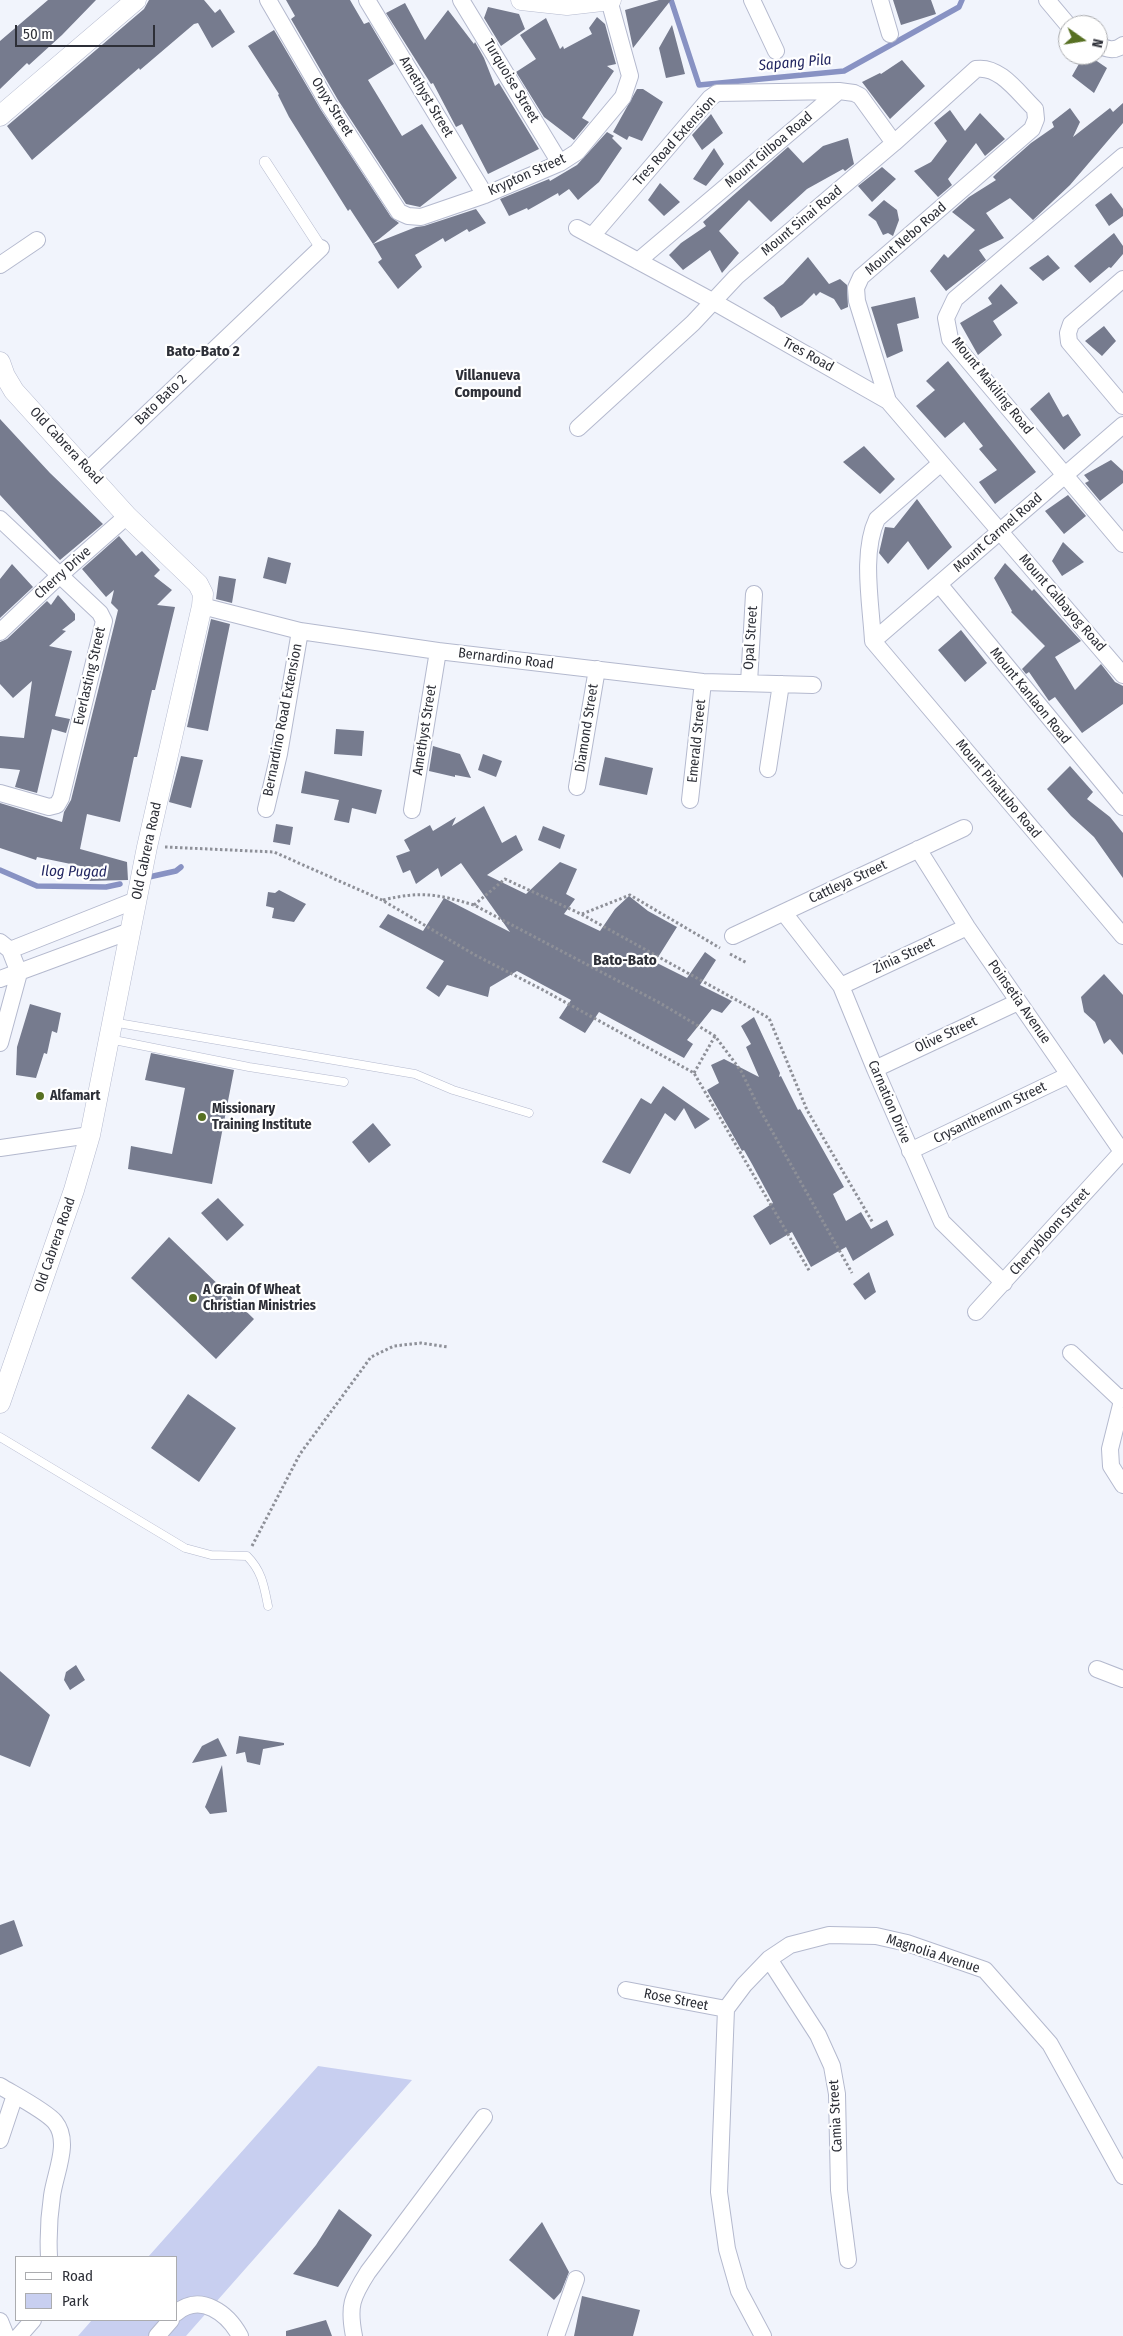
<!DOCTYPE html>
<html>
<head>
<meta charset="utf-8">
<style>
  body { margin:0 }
  #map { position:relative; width:1123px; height:2336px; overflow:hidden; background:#f1f4fc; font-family:"Fira Sans Condensed",sans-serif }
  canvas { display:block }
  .legend { position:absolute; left:15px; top:2256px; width:162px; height:65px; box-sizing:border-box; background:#fff; border:1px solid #abacaf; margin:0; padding:6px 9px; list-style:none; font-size:15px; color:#2d2f37 }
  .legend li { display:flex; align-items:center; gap:10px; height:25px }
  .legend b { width:25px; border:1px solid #abacaf }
  .north { position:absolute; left:1058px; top:15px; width:50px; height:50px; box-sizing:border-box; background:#fff; border:1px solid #abacaf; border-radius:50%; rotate:103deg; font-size:14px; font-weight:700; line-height:20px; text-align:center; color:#2d2f37 }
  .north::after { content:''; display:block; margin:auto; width:18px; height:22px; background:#577022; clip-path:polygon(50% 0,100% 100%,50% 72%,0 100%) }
  .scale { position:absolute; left:15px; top:25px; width:140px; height:22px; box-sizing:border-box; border:2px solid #2d2f37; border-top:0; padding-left:6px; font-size:15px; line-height:18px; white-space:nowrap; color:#2d2f37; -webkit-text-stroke:4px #fff; paint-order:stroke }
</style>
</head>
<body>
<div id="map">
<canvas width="1123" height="2336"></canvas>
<ul class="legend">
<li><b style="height:6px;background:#fff"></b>Road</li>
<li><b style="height:14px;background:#c8cff0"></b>Park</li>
</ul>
<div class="north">N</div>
<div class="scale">50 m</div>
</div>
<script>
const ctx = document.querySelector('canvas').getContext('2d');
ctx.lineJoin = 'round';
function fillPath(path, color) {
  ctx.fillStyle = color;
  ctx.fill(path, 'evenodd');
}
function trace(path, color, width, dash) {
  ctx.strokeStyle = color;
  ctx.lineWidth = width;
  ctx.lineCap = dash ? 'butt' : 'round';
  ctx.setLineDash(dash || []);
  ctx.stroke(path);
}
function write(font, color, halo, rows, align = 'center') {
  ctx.font = font + ' "Fira Sans Condensed",sans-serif';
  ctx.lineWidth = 4.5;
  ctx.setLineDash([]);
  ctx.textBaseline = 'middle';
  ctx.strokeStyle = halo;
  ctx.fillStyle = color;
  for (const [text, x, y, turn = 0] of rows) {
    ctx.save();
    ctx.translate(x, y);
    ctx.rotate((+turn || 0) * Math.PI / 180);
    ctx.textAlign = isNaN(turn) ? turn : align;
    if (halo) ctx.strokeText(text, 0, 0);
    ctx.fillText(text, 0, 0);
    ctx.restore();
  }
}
fillPath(new Path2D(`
  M318,2066L412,2080L186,2336H78L92,2320H176V2257H148Z`), '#c8cff0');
trace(new Path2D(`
  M671,0L699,85L844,71L959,7L962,0
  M0,870L37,886L106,887L120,884
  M149,877L176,871L181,867`), '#8892c3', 5.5);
fillPath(new Path2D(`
  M48,0H96L62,35L29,65L27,63L0,89V41Z
  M149,0H204L215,13L220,9L235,32L212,48L198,23L194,24L140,70L139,68L32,160L7,126L144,9Z
  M286,0H350L364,24L369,22L394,64L368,80L402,136L422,124L457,178L420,207L406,204L338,100L291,19L295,16Z
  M659,0H671L633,48L625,10Z
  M893,0H931L936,14L901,25Z
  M405,3L425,40L448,10L474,44L475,42L484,58L495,86L499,83L539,149L488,174L462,124L456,127L433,83L431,84L386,13Z
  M488,7L519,14L525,29L501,46L484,18Z
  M597,17L605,24L616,64L607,66L614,71L582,118L589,122L574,140L544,117L516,72L536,59L520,35L546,18L560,49L563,46L564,49L592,34L589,28Z
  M672,25L685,74L666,78L659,48Z
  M274,30L321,110L391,217L399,223L373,244L350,209L348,211L289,117L278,95L279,94L248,46Z
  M1084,55H1088L1107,68L1094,93L1072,76Z
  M902,60L925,86L890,119L862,82L880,73L881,74Z
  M637,89H643L663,102L642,141L629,136L627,140L613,132Z
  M1123,103V123L1070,185L1033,220L1010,198L986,213L1004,238L979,250L986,260L946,291L930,271L944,254L948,258L975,230L952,212L969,197L996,180L993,177L997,173L1031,143L1054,127L1052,122L1070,108L1080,122L1073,137L1110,108L1113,112Z
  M950,110L965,131L980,113L1005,139L985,156L976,143L948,179L952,185L938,197L914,171L931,162L947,141L934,123Z
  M711,114L723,133L702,150L692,135Z
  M607,132L614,136L612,138L622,148L599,182L578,200L569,189L559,196L558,193L528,210L527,208L509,216L500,199L549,179L550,181L577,165Z
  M848,138L854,164L845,171L843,169L807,189L771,222L749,200L719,231L739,253L722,273L710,250L683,270L669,255L681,243L706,226L703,222L788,147L803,163L823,146Z
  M714,148L724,164L706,186L693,179Z
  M882,167L896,179L872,202L858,186Z
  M660,183L680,202L664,216L648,200Z
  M1111,193L1123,209V216L1109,226L1095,205Z
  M884,200L897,210L899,220L893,236L888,233L883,235L876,221L868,215Z
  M476,209L486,223L469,232L467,229L445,242L443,238L415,255L422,267L398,289L378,262L382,259L373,244L416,227L424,226Z
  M1114,233L1123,246V254L1111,268L1109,267L1090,283L1074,266Z
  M1048,255L1060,268L1043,281L1029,268Z
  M808,257L829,284L840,279L847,285L848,307L841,310L834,299L820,292L816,296L814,293L802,305L781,318L774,307L763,298L783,284Z
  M1001,284L1018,303L993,321L1002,335L978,355L960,323L992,304L988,298Z
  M915,297L919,318L897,324L903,351L887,358L871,307Z
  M1104,326L1116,341L1102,356L1085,341Z
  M948,361L1036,472L995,504L979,482L997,470L979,449L983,446L964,422L945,438L916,406L935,390L926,381Z
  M1049,392L1063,417L1068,414L1081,435L1064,450L1030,409Z
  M0,419L50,473L103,524L60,560L0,495Z
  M864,446L895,479L880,494L843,462Z
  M1111,460L1123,471V483L1100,501L1085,483L1089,481L1084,475Z
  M1068,495L1086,516L1064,534L1045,511Z
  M917,499L952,547L928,570L908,541L888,564L879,553L885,527L894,528Z
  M119,536L136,556L142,551L160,570L154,576L172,590L157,605L175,607L155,690H152L137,757H134L120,822L87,814L80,849L127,862L128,880L86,881L90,868L37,857L36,860L0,848V803L62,822L64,812L71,800L118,610L111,603L114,590L106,597L82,569Z
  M1063,542L1084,562L1062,576L1052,561Z
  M268,557L291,563L286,584L263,578Z
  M1005,563L1032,591L1034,589L1081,641L1055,657L1075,690L1101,664L1115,682L1123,686V704L1082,733L1055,697L1049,701L1029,672L1026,674L1022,669L1045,646L1011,612L1012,611L994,578Z
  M12,564L33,587L0,618V579Z
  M219,576L236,579L232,603L216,599Z
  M58,595L75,614V620L62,630L66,631L49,646L72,651L55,716L70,719L66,733L52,729L37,793L15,787L20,770L0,768V736L24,738L32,681L13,698L0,684V642L7,639L47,601L51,605Z
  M211,619L230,624L208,731L187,727Z
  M961,630L987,663L965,682L938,650Z
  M336,729L364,731L362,756L334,754Z
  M433,746L460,754L471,778L455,775V777L429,771Z
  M483,754L502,761L496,777L478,770Z
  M181,756L203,760L191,808L169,802Z
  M605,757L653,768L647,795L599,785Z
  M1070,766L1093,792L1087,799L1110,817L1123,833V878L1094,837L1071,816L1047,789Z
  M305,771L382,790L376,814L352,808L349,823L334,820L339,800L301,793Z
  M484,806L502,843L516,835L523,850L487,875L526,894L560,862L577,869L566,894L575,899L564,914L600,931L615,909L629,896L648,911L677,927L655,962L687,978L705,952L716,960L700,985L732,1001L722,1013L712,1009L687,1040L693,1044L684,1058L599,1012L585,1033L559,1018L571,1000L517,971L490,987L488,997L447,985L439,997L426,988L444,961L379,927L388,914L423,931L444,898L510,932L461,863L441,877L438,868L416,884L410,870L403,873L396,856L410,851L404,840L430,825L433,831L456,817L452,826Z
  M276,824L293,827L290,845L273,842Z
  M543,826L565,835L560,849L538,840Z
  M279,890L306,904L294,922L272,918L274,908L266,906L268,892L275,893Z
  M1104,974L1123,995V1055L1110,1039L1104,1044L1095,1022L1084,1012L1081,997Z
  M30,1004L61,1013L57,1033L52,1031L47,1054L44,1053L36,1078L16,1075L17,1047Z
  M754,1017L780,1073L779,1077L781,1076L798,1110L800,1109L844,1187L833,1194L846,1221L861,1212L871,1229L887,1220L894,1235L853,1261L846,1247L811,1267L792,1232L770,1245L753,1216L773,1203L752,1164L744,1150L742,1151L707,1090L719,1083L711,1065L724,1059L759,1077L746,1047L751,1044L741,1026Z
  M151,1053L234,1070L212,1184L128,1169L131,1146L172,1154L185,1088L145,1080Z
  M663,1086L710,1119L695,1129L684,1108L675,1121L665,1113L630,1174L602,1162L641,1098L651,1104Z
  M373,1123L391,1145L369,1163L352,1142Z
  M218,1198L244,1225L227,1241L201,1213Z
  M169,1237L254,1319L216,1359L131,1278Z
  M869,1272L876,1292L865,1300L853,1284Z
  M188,1394L236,1428L199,1482L151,1448Z
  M76,1665L85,1680L70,1690L64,1680L66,1672Z
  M0,1671L50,1715L30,1767L0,1755Z
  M239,1736L284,1743V1745L263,1749L260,1765L247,1762L245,1752L236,1754Z
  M218,1738L227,1756L192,1763L202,1746Z
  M222,1765L227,1812L210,1814L205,1807Z
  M14,1920L23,1946L0,1955V1925Z
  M339,2209L372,2235L338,2287L293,2274L316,2245Z
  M542,2222L569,2272L561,2292L554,2300L509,2260Z
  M582,2296L640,2310L633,2336H574Z
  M326,2320L332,2336H286V2331Z`), '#767b8e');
const service = new Path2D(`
  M112,1022L415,1074L453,1090L529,1113
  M109,1039L249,1067L344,1082
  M0,1437L185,1548L211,1555L247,1556C262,1571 264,1586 268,1606`);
const pedestrian = new Path2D(`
  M265,162L321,248`);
const minor = new Path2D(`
  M268,0L329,105L399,212L408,216L421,217L485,195L560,163L577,152L623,97L630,76L609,0
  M367,0L485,195
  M461,0L560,163
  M752,0L776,51
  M880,0L890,34
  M1047,0L1068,25
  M1098,45C1107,49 1114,52 1123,45
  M1123,156L955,299L946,318L950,339L1123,544
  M577,228L714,302L888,401L1123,675
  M592,236L710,98L717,93L839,91L854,93L860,96L894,143
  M638,261L839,91
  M0,265L37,240
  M1123,279L1071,324L1068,333L1069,342L1123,406
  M578,428L693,323L736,277L894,143L976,69C1000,65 1019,94 1035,109L1036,119L1032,129L861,277L856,288L857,301L888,401
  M88,470L321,248
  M0,519L100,613L104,621L61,798L57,805L49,807L0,793
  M939,584L1123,807
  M202,606L300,631L438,651L703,682L813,685
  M0,632L60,575L127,516
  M873,641L1123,936
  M873,641L1123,425
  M873,641C871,604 861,553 877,519L941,463
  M749,683L754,594
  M768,769L781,684
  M577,787L597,669
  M690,800L703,682
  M266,809L279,754L300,631
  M412,810L438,651
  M918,849L967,927L1123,1153
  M784,913L841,986L875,1069L942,1222L1004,1283
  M733,936L964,828
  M0,942L10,950L19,973L0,1043
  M10,950L136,900
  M0,979L130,931
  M841,986L967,927
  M875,1069L1018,1002
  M0,1148L90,1135
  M910,1151L1069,1075
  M976,1312L1122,1152
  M1071,1353L1121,1400
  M1123,1397L1110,1449L1111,1466L1123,1485
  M1097,1669L1123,1679
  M769,1959L818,2035L832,2066L837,2094L839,2190L848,2260
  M626,1990L726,2009
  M0,2086C13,2094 46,2111 55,2122C71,2142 55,2173 52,2196C49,2216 48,2237 49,2257
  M0,2140L15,2095
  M176,2313C201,2292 228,2314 240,2336
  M0,2321L6,2336
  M19,2336L33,2320
  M157,2336L171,2320
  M354,2336C348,2306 352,2297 368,2272L484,2117
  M556,2336L576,2279
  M763,2336L739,2291L727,2249L719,2192L726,2009L744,1985L769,1959L790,1945L829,1935L876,1936L907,1943L985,1970L1050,2044L1123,2176`);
const tertiary = new Path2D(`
  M521,0L567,5L611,0
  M0,116L136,0
  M0,362L5,376L14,391L127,516L198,584L203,594L202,606L147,847L90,1135L74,1190L0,1403`);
trace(service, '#b4b9ce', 9);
trace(pedestrian, '#b4b9ce', 12);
trace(minor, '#b4b9ce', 18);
trace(tertiary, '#b4b9ce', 21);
trace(new Path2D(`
  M165,847L274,852L382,900L475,955L543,990L694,1073L810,1272
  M383,900C421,891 437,894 474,905L660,1003L715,1036L741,1071L759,1108L852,1273
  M474,905L505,879L581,914L769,1018L807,1110L873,1223
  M582,914L630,895L720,948
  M730,954L747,963
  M694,1073L715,1036
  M252,1546L300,1454L371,1357L394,1346L421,1343L448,1347`), '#8e9098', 3, [2.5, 2.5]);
trace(service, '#fff', 8);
trace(pedestrian, '#fff', 11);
trace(minor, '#fff', 16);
trace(tertiary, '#fff', 20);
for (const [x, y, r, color] of [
  [40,1096,5,"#577022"],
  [202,1117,5,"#577022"],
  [193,1298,5,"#577022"]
]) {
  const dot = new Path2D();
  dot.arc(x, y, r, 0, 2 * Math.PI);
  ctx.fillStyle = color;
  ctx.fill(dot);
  trace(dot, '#fff', 2);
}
write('14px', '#2d2f37', '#fff', [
  ["Turquoise Street",511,81,59],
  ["Amethyst Street",426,97,59],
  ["Onyx Street",332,107,58],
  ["Tres Road Extension",675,141,-48],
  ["Mount Gilboa Road",769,150,-40],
  ["Krypton Street",527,175,-24],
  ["Mount Sinai Road",802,221,-40],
  ["Mount Nebo Road",906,239,-41],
  ["Tres Road",808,355,29],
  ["Mount Makiling Road",992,386,51],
  ["Bato Bato 2",161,400,-44],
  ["Old Cabrera Road",66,446,47],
  ["Mount Carmel Road",998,533,-41],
  ["Cherry Drive",63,573,-42],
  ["Mount Calbayog Road",1062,603,49],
  ["Opal Street",751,638,-86],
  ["Bernardino Road",506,659,7],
  ["Everlasting Street",90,676,-77],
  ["Mount Kanlaon Road",1030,696,51],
  ["Bernardino Road Extension",283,720,-79],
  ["Diamond Street",587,728,-81],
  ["Amethyst Street",425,730,-81],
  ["Emerald Street",697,741,-84],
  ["Mount Pinatubo Road",998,789,50],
  ["Old Cabrera Road",147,851,-78],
  ["Cattleya Street",848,882,-25],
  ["Zinia Street",904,956,-25],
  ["Poinsetia Avenue",1019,1002,55],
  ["Olive Street",946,1035,-25],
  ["Carnation Drive",889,1102,67],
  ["Crysanthemum Street",990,1113,-26],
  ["Cherrybloom Street",1050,1232,-48],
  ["Old Cabrera Road",55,1245,-71],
  ["Magnolia Avenue",933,1954,18],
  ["Rose Street",676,2000,11],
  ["Camia Street",836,2116,-93]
]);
write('bold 14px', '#2d2f37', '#fff', [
  ["Alfamart",50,1096],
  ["Missionary",212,1109],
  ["Training Institute",212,1125],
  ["A Grain Of Wheat",203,1290],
  ["Christian Ministries",203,1306]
], 'left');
write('italic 15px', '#232762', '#fff', [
  ["Sapang Pila",795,63,-5],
  ["Ilog Pugad",74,872,1]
]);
write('bold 15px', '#2d2f37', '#fff', [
  ["Bato-Bato 2",203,352],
  ["Villanueva",488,376],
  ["Compound",488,393],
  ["Bato-Bato",625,961]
]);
</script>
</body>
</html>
